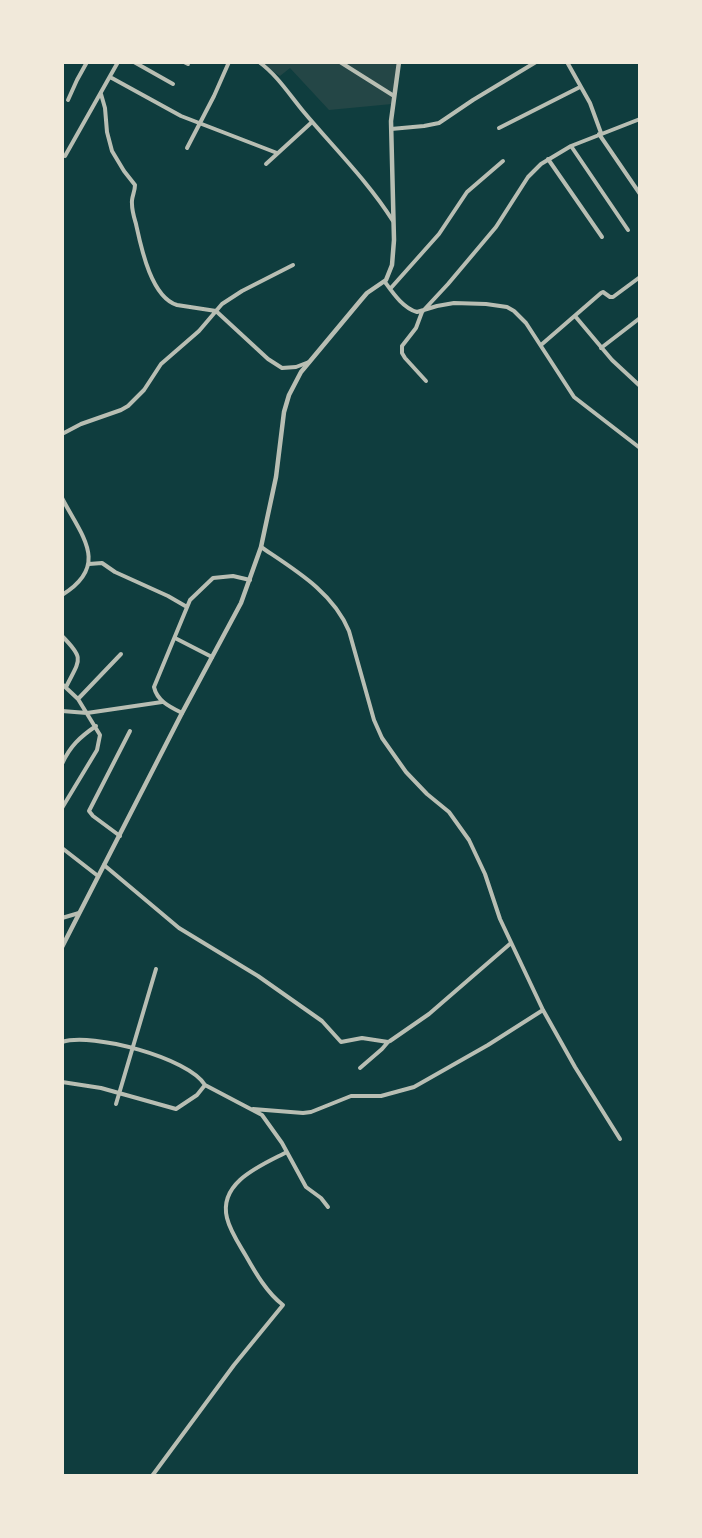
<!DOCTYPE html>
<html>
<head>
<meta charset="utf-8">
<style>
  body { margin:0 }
  #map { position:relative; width:702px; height:1538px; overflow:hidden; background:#0f3d3e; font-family:Helvetica,sans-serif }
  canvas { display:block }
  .frame { position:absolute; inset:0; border:64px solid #f1e9da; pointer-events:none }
</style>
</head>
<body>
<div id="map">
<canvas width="702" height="1538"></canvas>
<div class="frame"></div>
</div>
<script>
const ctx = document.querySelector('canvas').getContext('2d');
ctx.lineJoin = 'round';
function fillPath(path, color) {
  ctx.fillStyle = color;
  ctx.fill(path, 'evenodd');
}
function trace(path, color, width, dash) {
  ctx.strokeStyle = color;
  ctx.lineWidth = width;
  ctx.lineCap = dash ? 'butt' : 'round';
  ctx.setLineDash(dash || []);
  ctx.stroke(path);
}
fillPath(new Path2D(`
  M260,63H398L392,104L329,110L290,68L280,76Z`), '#244646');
trace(new Path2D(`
  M134,62L173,84
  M184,62L188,64
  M259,62C277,75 289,94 303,111C333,147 367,180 393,221
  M340,62L394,96
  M567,62L590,103L601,133
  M110,77L181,116L277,153
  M101,94L105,108L107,132L112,151L124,171L135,185C135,192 131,198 132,204C132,211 134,217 136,224C141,247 151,297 177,305L216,311L268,359L282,368L296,367L309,362
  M68,100L77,80L87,62
  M499,128L580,87
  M391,129L424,126L439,123L473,100L536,62
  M599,134L640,194
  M571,146L628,230
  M187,148L214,96L229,62
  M65,156L118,62
  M548,159L602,237
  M266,164L312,122
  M385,282C393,293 403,308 417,312L437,306L454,303L486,304L507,307L514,311L526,323L574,397L640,448
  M390,289L439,234L467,192L503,161
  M575,316L612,360L640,386
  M541,345L601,293L603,292L610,297H613L640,277
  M601,348L640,318
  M426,381L405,358L402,353V346L416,328L422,312L448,284L496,227L528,177L541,164L571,146L640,119
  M62,434L81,424L121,410L128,406L144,390L161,364L199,331L222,304L242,291L293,265
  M62,498C81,535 111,565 62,595
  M261,547C295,570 333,592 349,631L374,720L382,738L406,772L427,794L449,812L469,840L485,874L500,919L543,1010L575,1067L620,1139
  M89,564L102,563L115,572L168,596L187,607
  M62,636C85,659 80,659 66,687
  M175,638L212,657
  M62,684L78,699L100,735L97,750L62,808
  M78,699L121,654
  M62,711L87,713L162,702
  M182,713C170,707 157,701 154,687L190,600L213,578L233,576L250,580
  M62,764C70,746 80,737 96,726
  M120,836L93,816L89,811L130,731
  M62,848L98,876
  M104,865L179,928L258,976L322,1021L341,1042L362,1038L388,1042L390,1041L429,1014L511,943
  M62,918L79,913
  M62,1042C92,1032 189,1058 205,1085L197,1095L176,1109L101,1088L62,1082
  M360,1068L382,1049L388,1042
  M205,1085L262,1115L282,1143L306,1187L321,1198L328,1207
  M116,1104L156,969
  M253,1109L303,1113L311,1112L351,1096H381L414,1087L488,1045L543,1010
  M152,1476L234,1365L283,1305C267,1293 255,1272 246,1256C239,1244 230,1231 227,1218C218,1182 262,1165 287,1152`), '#b8beb3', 4);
trace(new Path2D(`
  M62,947L182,713L241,603L261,547L276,477L284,412L289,395L301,372L361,300L367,293L386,280L392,265L394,240L391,121L399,62`), '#b8beb3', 4.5);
</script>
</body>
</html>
